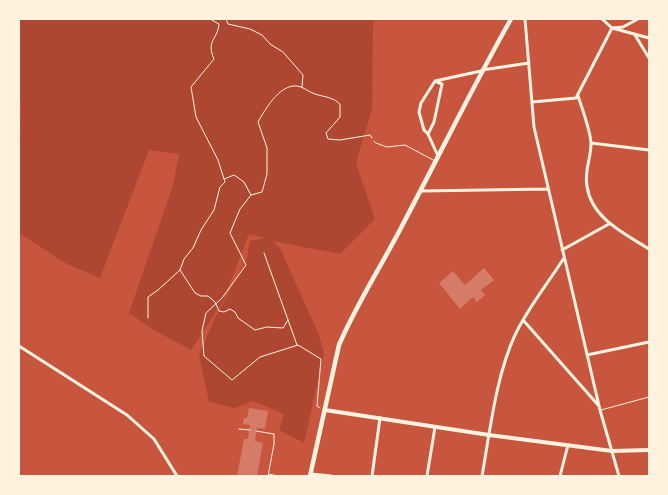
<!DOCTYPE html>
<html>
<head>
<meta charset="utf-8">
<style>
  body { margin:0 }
  #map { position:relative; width:668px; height:495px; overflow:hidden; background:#c8553d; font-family:Roboto,sans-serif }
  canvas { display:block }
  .frame { position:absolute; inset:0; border:20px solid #fff3e0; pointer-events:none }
</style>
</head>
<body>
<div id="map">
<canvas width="668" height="495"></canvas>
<div class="frame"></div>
</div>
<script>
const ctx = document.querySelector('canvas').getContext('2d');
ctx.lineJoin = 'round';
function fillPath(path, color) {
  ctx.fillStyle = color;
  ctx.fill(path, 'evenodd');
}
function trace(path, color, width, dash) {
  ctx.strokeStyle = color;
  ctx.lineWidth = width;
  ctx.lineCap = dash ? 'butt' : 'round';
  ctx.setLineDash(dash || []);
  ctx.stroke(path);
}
fillPath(new Path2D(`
  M19,19H375L373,23L372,109L356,163L375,219L340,254L272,241L280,248L319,335L324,353L304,443L279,430L284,414L253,401L235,408L209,402L199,355L214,320L247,258L250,241L264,238L249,234L223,301L191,350L152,329L129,313L173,185L179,154L149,150L100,278L67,264L19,233V151L20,149L21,100H19Z`), '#ae4732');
fillPath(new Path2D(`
  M484,268L494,280L481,290L485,295L477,302L473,297L460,309L439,283L453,271L465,285Z
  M249,408L268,411L265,429L257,428L255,441L263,443L257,476H237L244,439H248L250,425L243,424L244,418H247Z`), '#d67c66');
trace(new Path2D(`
  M210,19L219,24C217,41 206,40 214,59L191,87L196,117L218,160L224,179L234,175L244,182L251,195L240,209L230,233L246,265L222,298L206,313L202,331L204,356L232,380L260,357L298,345L321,359L317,406L320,408
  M226,19L228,24L250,29L262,35L270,44L283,52L303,75L302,87
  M251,195L262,192L267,174V148L258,122C266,108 282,80 301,87C306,89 309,92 315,94C324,97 333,97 340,104V117L326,133L328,139L340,140L370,135L372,138
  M264,253L297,345
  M180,270L195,293L201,296H208L215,302L219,311L224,312L230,309L235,312L238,318L255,330L267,327L283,328L288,320
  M148,318V297L158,290L180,270L184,259L193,248L201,230L214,210L220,187L225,182L224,179`), '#fff3e0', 1);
trace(new Path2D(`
  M374,141L376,143L387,147L405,145L435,161
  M601,410L649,397
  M239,429L250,430
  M256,431L274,434V444L268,476
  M269,474L278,476`), '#fff3e0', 1);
trace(new Path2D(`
  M525,19L534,127L600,410L619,476
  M602,19L612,28L649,38
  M635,35L649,58
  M482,70L529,63
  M578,96C582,108 591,132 591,144C591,158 584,172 587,186C591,218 625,234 649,249
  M532,102L576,98L612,28L623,27L638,19
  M428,134L434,122L442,84L435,81
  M591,143L649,150
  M438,156L428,134L424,130L419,112L421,103L435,81L481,71
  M421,191L548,189
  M562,250L609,224
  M523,320L599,406
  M19,346L127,415L154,439L177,476
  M587,355L649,342
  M311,474L331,476
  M372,476L380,418
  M427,476L435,427
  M482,476C490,431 496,376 515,335C527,309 548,283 564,258
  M560,476L568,445`), '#fff3e0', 3);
trace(new Path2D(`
  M325,410L489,435L612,451L649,450`), '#fff3e0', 4);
trace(new Path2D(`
  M310,476L339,345C357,303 382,265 403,224C439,156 473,86 511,19`), '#fff3e0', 4.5);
</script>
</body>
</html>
